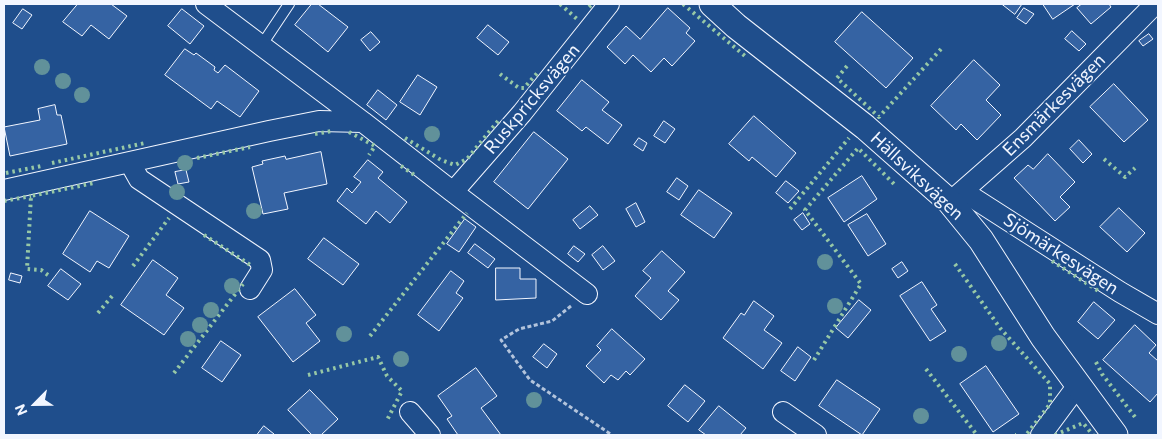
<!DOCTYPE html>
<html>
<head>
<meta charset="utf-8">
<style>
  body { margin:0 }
  #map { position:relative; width:1162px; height:439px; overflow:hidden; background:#1f4e8c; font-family:Commissioner,sans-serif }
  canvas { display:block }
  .frame { position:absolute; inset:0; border:5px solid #f2f6ff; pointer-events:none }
  .north { position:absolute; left:10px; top:379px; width:50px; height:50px; -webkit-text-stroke:4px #1f4e8c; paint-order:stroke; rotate:247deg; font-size:14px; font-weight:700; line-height:20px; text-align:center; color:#f2f6ff }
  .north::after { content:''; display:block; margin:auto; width:18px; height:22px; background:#f2f6ff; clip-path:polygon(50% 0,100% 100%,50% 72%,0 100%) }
</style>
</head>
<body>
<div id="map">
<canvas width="1162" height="439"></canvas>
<div class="frame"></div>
<div class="north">N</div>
</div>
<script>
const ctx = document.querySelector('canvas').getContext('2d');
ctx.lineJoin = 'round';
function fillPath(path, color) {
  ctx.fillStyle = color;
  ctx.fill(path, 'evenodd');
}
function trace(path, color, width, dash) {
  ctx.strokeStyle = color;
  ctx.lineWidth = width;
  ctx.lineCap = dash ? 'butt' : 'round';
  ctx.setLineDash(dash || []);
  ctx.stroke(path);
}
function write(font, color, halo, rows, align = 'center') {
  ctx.font = font + ' Commissioner,sans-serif';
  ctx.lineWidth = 4;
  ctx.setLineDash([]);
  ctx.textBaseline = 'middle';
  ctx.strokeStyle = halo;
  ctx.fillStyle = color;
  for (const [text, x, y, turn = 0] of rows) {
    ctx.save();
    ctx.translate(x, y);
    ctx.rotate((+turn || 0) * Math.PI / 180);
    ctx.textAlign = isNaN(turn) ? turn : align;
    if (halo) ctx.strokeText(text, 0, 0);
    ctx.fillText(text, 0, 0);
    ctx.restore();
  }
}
const building = new Path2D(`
  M78,4H111L127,16L109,39L91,25L82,36L63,22Z
  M312,4H318L348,27L328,52L295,25Z
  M1002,4H1022L1015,14Z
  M1043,4H1075L1053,19Z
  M1082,4H1109L1111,7L1091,24L1077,8Z
  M668,8L690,28L686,33L695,41L672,66L664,58L651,72L633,55L625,64L607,47L626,26L640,39Z
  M1024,8L1034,14L1026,24L1017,18Z
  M23,9L32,15L22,29L13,23Z
  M182,9L204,26L190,44L168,26Z
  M862,12L913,58L886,88L835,42Z
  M488,25L509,42L498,55L477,38Z
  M1072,31L1086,44L1079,51L1065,39Z
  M371,32L380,42L370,51L361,40Z
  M1149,34L1153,39L1143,46L1139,41Z
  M185,49L194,55L196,53L215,67L214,70L218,73L225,65L259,91L240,117L217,101L211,109L165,75Z
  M974,60L1000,85L986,100L1001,115L977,140L961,124L956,130L931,106Z
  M418,75L437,87L420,115L400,102Z
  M582,80L609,102L602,110L622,125L608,144L586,127L582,131L557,111Z
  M1114,84L1148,120L1124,142L1090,107Z
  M378,90L397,105L386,120L367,105Z
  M55,105L57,115H61L67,144L10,156L4,127L40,120L38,109Z
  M754,116L796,153L776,177L752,157L749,161L729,144Z
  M664,121L675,129L665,143L654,136Z
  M534,132L568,159L528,209L494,182Z
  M639,138L647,143L643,151L634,145Z
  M1079,140L1092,154L1083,163L1070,149Z
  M321,152L327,184L284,193L288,209L263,214L252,167L263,164L262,161L285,156L286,159Z
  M1048,154L1075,182L1060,197L1070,207L1055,221L1014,178L1028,165L1033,169Z
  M368,160L383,172L378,178L407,202L390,223L376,211L366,224L337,201L347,188L352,193L361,182L354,177Z
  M186,170L189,182L178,184L175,172Z
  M862,176L877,199L844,222L828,198Z
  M677,178L688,186L679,200L667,192Z
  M786,181L799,191L788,203L776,193Z
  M699,190L732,213L714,238L681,215Z
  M636,203L645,222L636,227L626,209Z
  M590,206L598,215L580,229L573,220Z
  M1119,208L1145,233L1127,252L1100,227Z
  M90,211L129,236L109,268L97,261L90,272L63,254Z
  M803,213L810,224L802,230L794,220Z
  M867,214L886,244L868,256L848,225Z
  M465,219L476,227L459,252L447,244Z
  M324,238L359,264L343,285L308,259Z
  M475,244L495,259L488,268L468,253Z
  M574,246L585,254L578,262L568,254Z
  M603,246L615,261L603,270L592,255Z
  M662,251L685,272L668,291L679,300L661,320L635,296L651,278L643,271Z
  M153,260L178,278L166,295L184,308L164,335L121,305Z
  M902,262L908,271L898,278L892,269Z
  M496,268H520V279H536V298L496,300Z
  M61,269L81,284L68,300L48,286Z
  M451,271L464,281L456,293L463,298L439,331L418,315Z
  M11,273L22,276L20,283L9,280Z
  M922,282L937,305L931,309L946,331L930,341L900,296Z
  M295,289L316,315L306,323L320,341L293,362L258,317Z
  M859,300L871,310L848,338L836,328Z
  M754,301L774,316L764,330L782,343L763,369L723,338L741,313L744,315Z
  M1094,302L1115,320L1098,339L1078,322Z
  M1135,325L1156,345L1149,353L1158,361V393L1150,402L1103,360Z
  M612,329L645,359L630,375L626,371L618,380L611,375L604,383L586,366L601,350L597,346Z
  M221,341L241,355L222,382L202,368Z
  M544,344L557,354L547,368L533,357Z
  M798,347L811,357L795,381L781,371Z
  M986,366L1019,414L993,432L960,384Z
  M476,368L497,396L481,408L501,435H458L447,419L452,416L438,396Z
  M837,380L880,409L862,435L819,406Z
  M685,385L705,401L688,422L668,406Z
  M310,390L338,419L321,435H312L288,410Z
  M719,406L746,428L740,435H706L699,430Z
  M264,426L274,434L272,435H257Z`);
fillPath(building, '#3563a3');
trace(building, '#f2f6ff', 1);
const service = new Path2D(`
  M261,46L289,4`);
const minor = new Path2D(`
  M206,4L363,122
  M130,163L139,179L260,260L262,270L250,289
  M4,190L269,131L319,121L363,122L453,192
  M964,192L1120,292L1158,314
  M950,202L1023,138L1155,4
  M587,294L453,192L522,113L609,4
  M410,412L430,435
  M783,412L816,435
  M1041,435L1078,385`);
const tertiary = new Path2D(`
  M712,4L736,26L865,127L950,202L981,240L1043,337L1115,435`);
trace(service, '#f2f6ff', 12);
trace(minor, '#f2f6ff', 22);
trace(tertiary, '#f2f6ff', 27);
trace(new Path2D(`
  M571,306L552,321L519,329L501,340L530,380L612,435`), '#b3c4dc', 3, [4, 2.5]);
trace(service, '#1f4e8c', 10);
trace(minor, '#1f4e8c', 20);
trace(tertiary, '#1f4e8c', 25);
trace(new Path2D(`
  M560,4L577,19
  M683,4L745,56
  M589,7L592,4
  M847,66L837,78L879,117L941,49
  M500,74L519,88H524L539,71
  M349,132L375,146L369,155
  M315,134L332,131
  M405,138L441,160L455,165L467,159L498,121
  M197,158L250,147
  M1104,159L1125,177L1135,168
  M52,163L145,143
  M401,166L416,176
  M6,173L42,166
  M4,201L31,196
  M790,209L849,138
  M204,235L252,266
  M1052,261L1100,292
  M955,264L1000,328L1050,384V404L1026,435
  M133,266L169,218
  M48,275L41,270L27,269L31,196L94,183
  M98,313L113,295
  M370,336L467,213
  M814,360L861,284L805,210L858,148L895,185
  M1096,362L1102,374L1135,417
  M926,369L977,435
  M174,373L243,284
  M308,375L378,357L387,376L402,391L386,422
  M1015,435H1016
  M1055,435L1083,423L1093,435`), '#97c8a6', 4, [2.5, 4]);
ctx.fillStyle = '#61919a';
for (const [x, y] of [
  [42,67],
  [63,81],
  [82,95],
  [432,134],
  [185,163],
  [177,192],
  [254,211],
  [825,262],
  [232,286],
  [835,306],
  [211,310],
  [200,325],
  [344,334],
  [188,339],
  [999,343],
  [959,354],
  [401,359],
  [534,400],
  [921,416]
]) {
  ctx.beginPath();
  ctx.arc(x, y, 8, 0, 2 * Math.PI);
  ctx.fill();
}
write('18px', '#f2f6ff', '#1f4e8c', [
  ["Ruskpricksvägen",532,99,-50],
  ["Ensmärkesvägen",1054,105,-45],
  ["Hällsviksvägen",917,176,43],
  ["Sjömärkesvägen",1061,254,33]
]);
</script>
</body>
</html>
